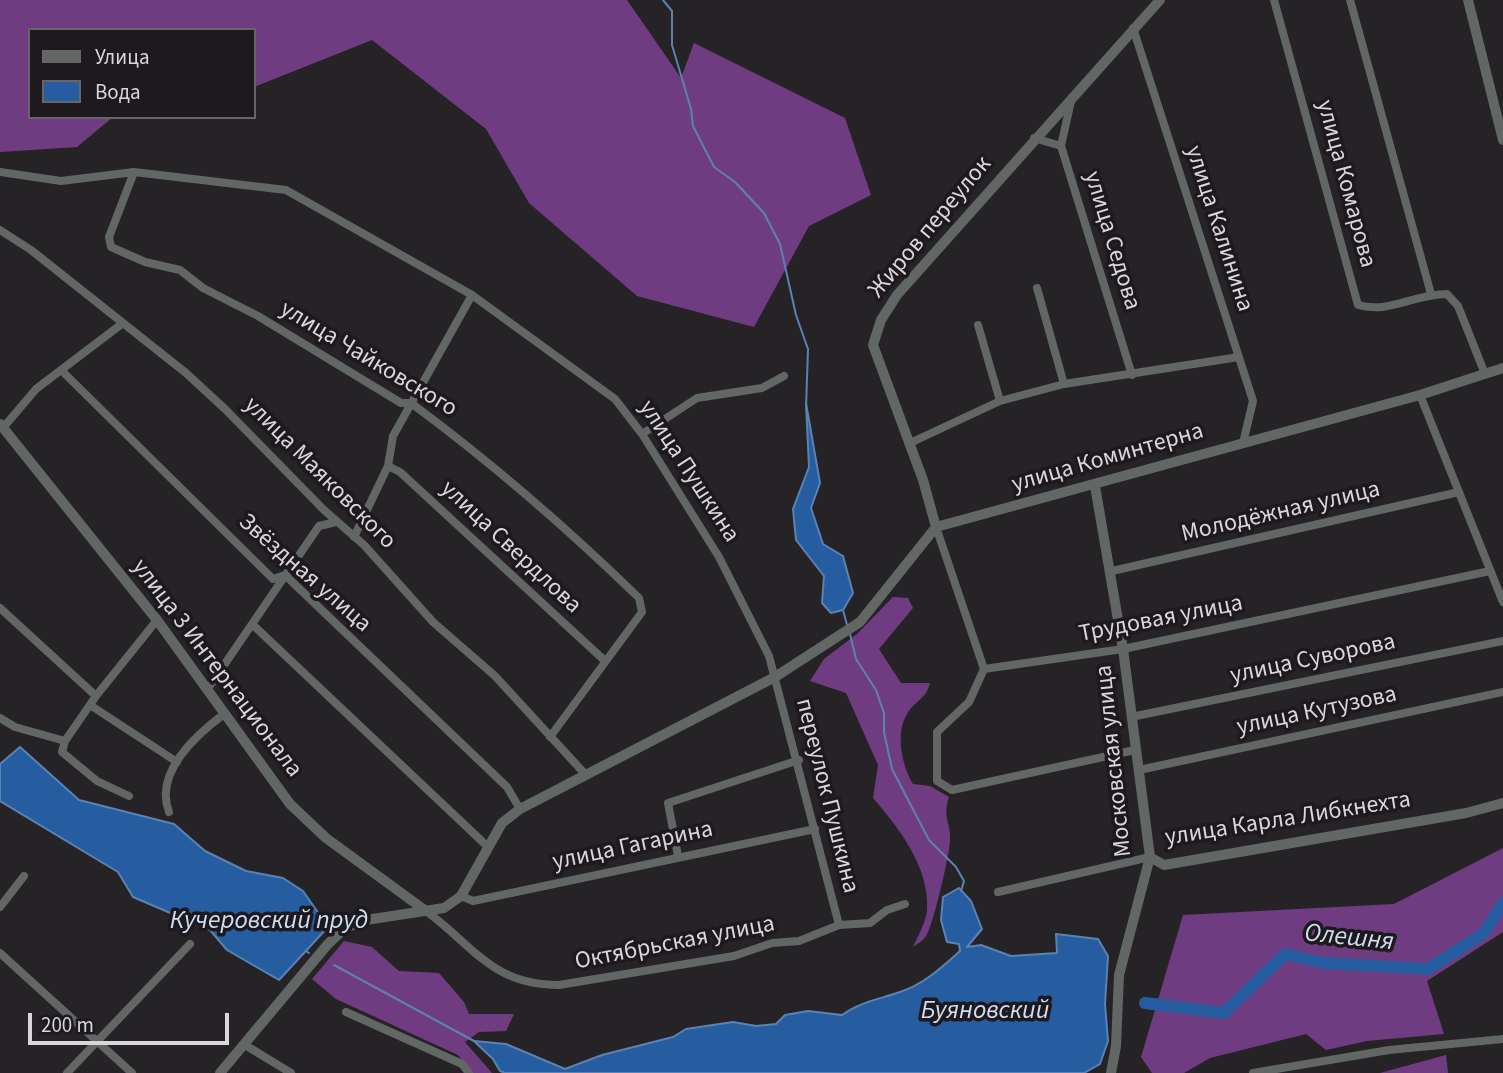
<!DOCTYPE html>
<html>
<head>
<meta charset="utf-8">
<style>
  body { margin:0 }
  #map { position:relative; width:1503px; height:1073px; overflow:hidden; background:#262327; font-family:"Source Sans 3",sans-serif }
  canvas { display:block }
  .legend { position:absolute; left:28px; top:28px; width:228px; height:91px; box-sizing:border-box; background:#1d191e; border:2px solid #686569; margin:0; padding:9px 12px; list-style:none; font-size:21px; color:#d9d7da }
  .legend li { display:flex; align-items:center; gap:14px; height:35px }
  .legend b { width:35px; border:2px solid #686569 }
  .scale { position:absolute; left:28px; top:1013px; width:201px; height:32px; box-sizing:border-box; border:4px solid #d9d7da; border-top:0; padding-left:9px; font-size:21px; line-height:24px; white-space:nowrap; color:#d9d7da; -webkit-text-stroke:5px #1d191e; paint-order:stroke }
</style>
</head>
<body>
<div id="map">
<canvas width="1503" height="1073"></canvas>
<ul class="legend">
<li><b style="height:9px;background:#626665"></b>Улица</li>
<li><b style="height:19px;background:#265da0"></b>Вода</li>
</ul>
<div class="scale">200 m</div>
</div>
<script>
const ctx = document.querySelector('canvas').getContext('2d');
ctx.lineJoin = 'round';
function fillPath(path, color) {
  ctx.fillStyle = color;
  ctx.fill(path, 'evenodd');
}
function trace(path, color, width, dash) {
  ctx.strokeStyle = color;
  ctx.lineWidth = width;
  ctx.lineCap = dash ? 'butt' : 'round';
  ctx.setLineDash(dash || []);
  ctx.stroke(path);
}
function write(font, color, halo, rows, align = 'center') {
  ctx.font = font + ' "Source Sans 3",sans-serif';
  ctx.lineWidth = 7;
  ctx.setLineDash([]);
  ctx.textBaseline = 'middle';
  ctx.strokeStyle = halo;
  ctx.fillStyle = color;
  for (const [text, x, y, turn = 0] of rows) {
    ctx.save();
    ctx.translate(x, y);
    ctx.rotate((+turn || 0) * Math.PI / 180);
    ctx.textAlign = isNaN(turn) ? turn : align;
    if (halo) ctx.strokeText(text, 0, 0);
    ctx.fillText(text, 0, 0);
    ctx.restore();
  }
}
fillPath(new Path2D(`
  M0,0H627L681,78L694,43L845,118L871,195L809,226L754,327L637,296L529,203L486,129L372,40L254,87V30H30V117H113L77,147L0,152Z
  M893,597L908,598L913,608L879,649L901,683H930C926,700 914,701 907,714C895,733 902,766 913,784L930,786L949,797C942,819 951,821 950,840C950,853 933,927 926,936C924,940 917,944 913,947C918,936 926,922 927,910C930,868 899,828 873,798L878,765L846,693L810,681L824,659L857,634Z
  M1503,848V932L1427,981L1444,1034L1367,1041L1326,1050L1306,1034L1210,1058L1184,1073H1152L1141,1057L1183,915L1394,904Z
  M344,941L372,947L399,971L439,973L464,1002L469,1014H514L506,1031L479,1032L465,1042L492,1073H471L458,1055L336,999L312,979Z
  M1446,1055L1448,1073H1380Z`), '#703c81');
const water = new Path2D(`
  M806,403L820,483L811,508L823,544L843,556L853,593L843,610L831,613L822,603L824,576L796,540L793,509L809,467Z
  M20,747L79,800L174,824L205,851L246,871L283,878L303,891L328,927L279,980L227,950L210,930L133,897L118,872L0,801V764Z
  M959,888L971,901L982,929L967,947L981,945L1011,956L1057,953L1056,934L1098,939L1108,956L1105,1004L1108,1041L1100,1064L1084,1073H505L500,1071L493,1059L474,1041L506,1044L565,1069L602,1055L673,1037L686,1029L733,1022L756,1026L776,1024L785,1015L808,1011L842,1015C860,1002 880,999 900,992C924,984 941,968 960,951L959,944L947,942L941,920L943,897Z`);
fillPath(water, '#265da0');
trace(water, '#5c82b1', 2);
trace(new Path2D(`
  M663,0L672,11V45L691,109L693,126L714,167L735,182L764,213L780,244L796,315L808,349L806,408
  M843,610L847,625
  M850,634L856,659L876,690L884,713V732L892,769L929,840L956,867L964,881L961,891
  M306,951L309,953
  M334,965L474,1041`), '#5c82b1', 2);
trace(new Path2D(`
  M1145,1003L1224,1013L1285,954L1324,963L1428,969L1484,933L1503,903`), '#265da0', 12);
trace(new Path2D(`
  M1274,0L1358,305C1389,314 1414,294 1447,294L1458,306L1485,374
  M1350,0L1431,294
  M1133,28L1253,401L1243,443
  M1034,138L1061,146L1132,375
  M1061,146L1071,101
  M0,172L61,181L134,172L286,190L472,295L615,399L642,434L719,557L769,656L839,925
  M134,172L109,237L111,247L145,262L180,270L203,288L258,316L401,403H411C492,463 567,528 639,598L642,612L550,737
  M0,230L31,250L186,373L225,409L324,510L364,545L433,622L495,676L585,774
  M1037,288L1064,384
  M978,325L1000,401
  M61,370L273,579L285,575L507,787L520,809
  M1420,395L1503,602
  M3,428L36,389L123,323
  M642,434L697,398L762,388L784,376
  M910,443L1000,401L1064,384L1239,357
  M388,466L400,472L604,660
  M936,527L984,669
  M354,537L388,466L393,436L472,295
  M1112,571L1459,492
  M0,608L96,696
  M253,625L487,846
  M984,669L1123,649L1490,571
  M984,669L969,702L937,732V781L952,790L1135,750
  M207,690L319,526L336,522
  M90,705L177,762
  M1131,717L1503,641
  M0,718L15,727L65,741L62,752L97,781L129,796
  M65,741L96,696L157,620
  M1139,770L1503,692
  M169,812C154,773 196,735 224,714
  M678,856L668,803L799,760
  M998,892L1150,857
  M461,896L473,901L815,829
  M0,907L24,876
  M426,911C475,947 492,985 559,985L734,956L772,943L799,941L839,925L870,923L887,910L905,904
  M0,953L132,1073
  M346,1012L462,1064L469,1073
  M245,1045L291,1073
  M67,1073L190,944
  M1253,1073L1389,1050L1503,1039`), '#626665', 8);
trace(new Path2D(`
  M1468,0L1503,140
  M0,424L157,620L290,804L326,838L426,911
  M1095,486L1123,649L1150,857L1119,975L1116,1046L1111,1073
  M936,527L923,480L873,345L881,320L897,295L1160,0
  M1150,857L1164,865L1466,813L1503,803
  M220,1073L328,944L345,928L366,920L444,908L461,896L502,823L520,809L775,677L860,622L936,527L1420,395L1503,368`), '#626665', 10);
write('24px', '#d9d7da', '#1d191e', [
  ["улица Комарова",1345,184,75],
  ["Жиров переулок",931,228,-50],
  ["улица Калинина",1218,229,72],
  ["улица Седова",1111,241,73],
  ["улица Чайковского",368,360,31],
  ["улица Коминтерна",1108,459,-16],
  ["улица Пушкина",688,472,57],
  ["улица Маяковского",319,474,45],
  ["Молодёжная улица",1281,513,-13],
  ["улица Свердлова",510,548,43],
  ["Звёздная улица",304,574,41],
  ["Трудовая улица",1161,620,-11],
  ["улица Суворова",1313,660,-12],
  ["улица 3 Интернационала",216,669,53],
  ["улица Кутузова",1317,712,-12],
  ["Московская улица",1115,761,-96],
  ["переулок Пушкина",826,796,76],
  ["улица Карла Либкнехта",1288,820,-9],
  ["улица Гагарина",633,847,-12],
  ["Октябрьская улица",675,944,-11]
]);
write('italic 26px', '#ceddf0', '#1d191e', [
  ["Кучеровский пруд",269,922],
  ["Олешня",1349,939,6],
  ["Буяновский",985,1012]
]);
</script>
</body>
</html>
